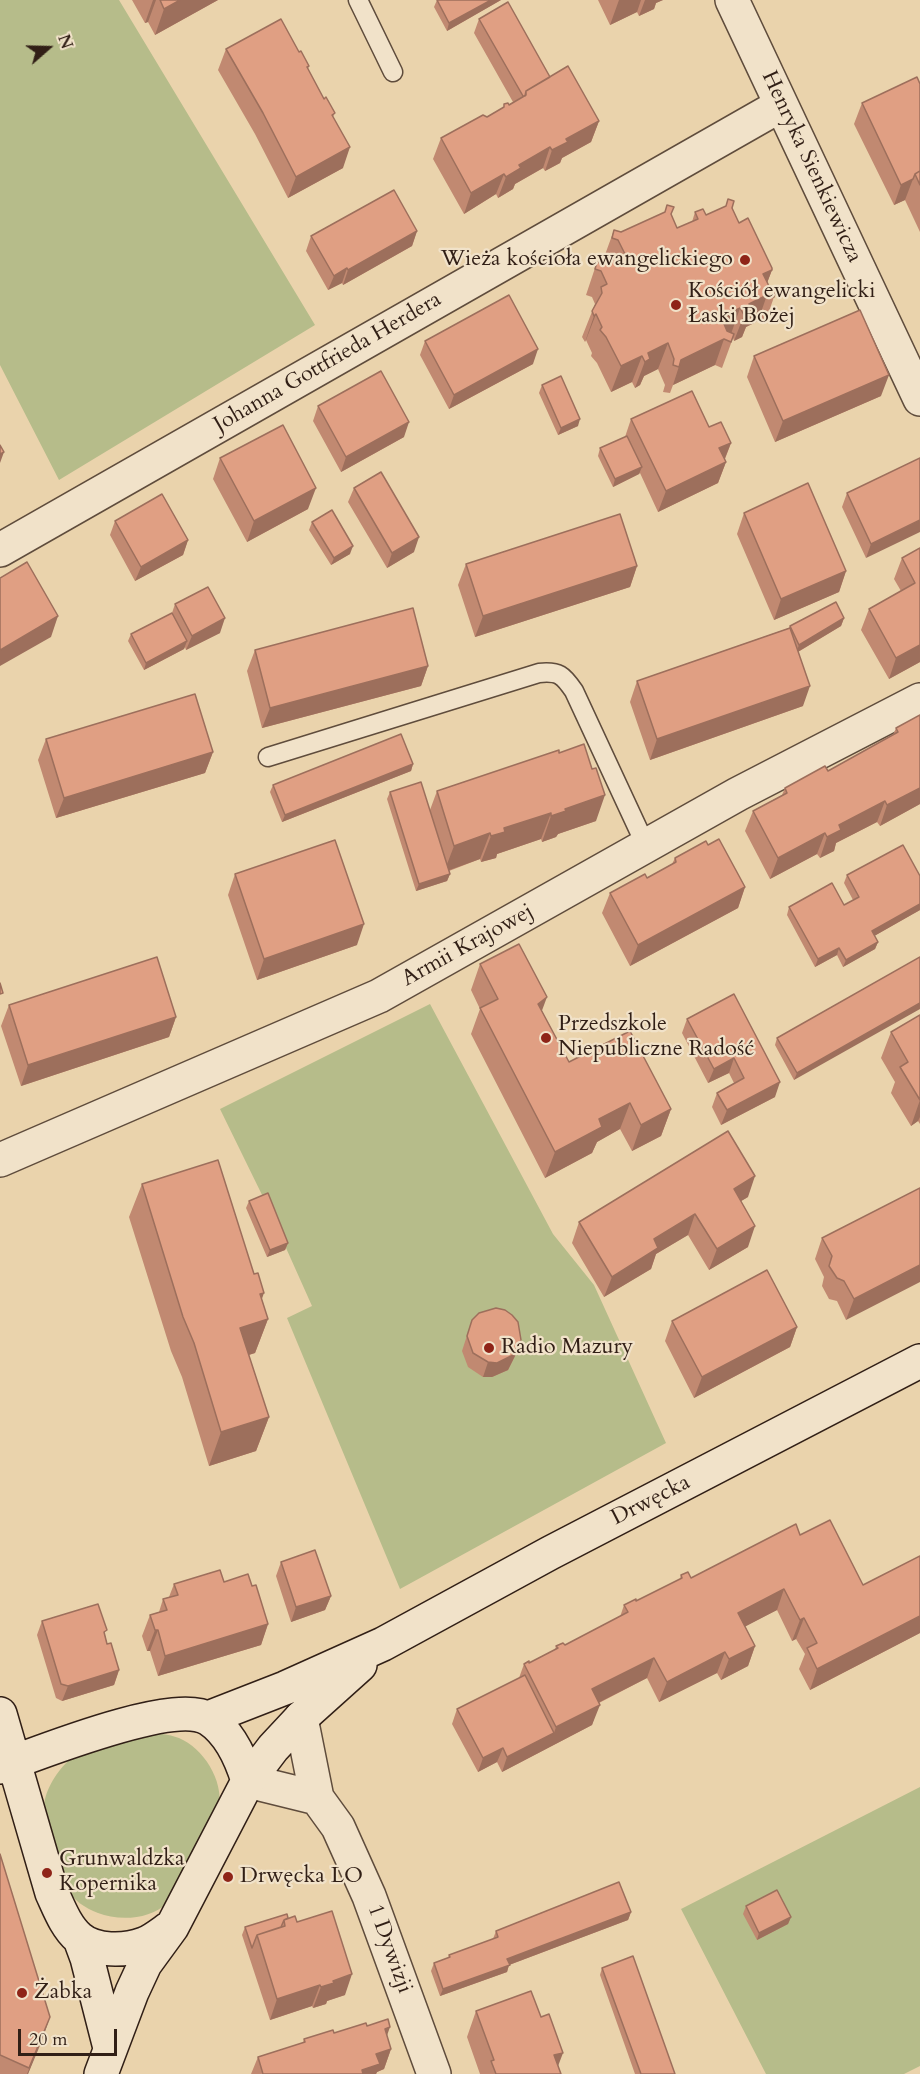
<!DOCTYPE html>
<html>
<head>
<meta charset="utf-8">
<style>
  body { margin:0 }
  #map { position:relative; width:920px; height:2074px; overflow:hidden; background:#ead3ac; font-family:Cardo,serif }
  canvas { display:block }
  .north { position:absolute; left:18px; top:18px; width:60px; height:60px; -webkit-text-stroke:4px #f1e2c9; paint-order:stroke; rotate:70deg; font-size:16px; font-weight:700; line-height:24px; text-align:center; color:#311f16 }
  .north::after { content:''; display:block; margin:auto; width:21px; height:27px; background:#311f16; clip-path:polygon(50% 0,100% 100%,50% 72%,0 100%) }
  .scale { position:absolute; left:18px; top:2029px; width:99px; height:27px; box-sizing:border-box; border:3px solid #311f16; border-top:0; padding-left:8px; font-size:18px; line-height:21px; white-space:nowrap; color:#311f16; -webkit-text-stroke:4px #f1e2c9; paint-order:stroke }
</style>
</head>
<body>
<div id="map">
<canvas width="920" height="2074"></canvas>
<div class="north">N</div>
<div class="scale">20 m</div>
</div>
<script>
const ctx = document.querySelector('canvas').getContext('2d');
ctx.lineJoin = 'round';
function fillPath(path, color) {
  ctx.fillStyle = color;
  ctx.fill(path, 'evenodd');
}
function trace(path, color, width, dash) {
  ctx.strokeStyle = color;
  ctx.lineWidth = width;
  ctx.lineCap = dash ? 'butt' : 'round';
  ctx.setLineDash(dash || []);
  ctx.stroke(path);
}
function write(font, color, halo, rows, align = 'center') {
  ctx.font = font + ' Cardo,serif';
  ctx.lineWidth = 4.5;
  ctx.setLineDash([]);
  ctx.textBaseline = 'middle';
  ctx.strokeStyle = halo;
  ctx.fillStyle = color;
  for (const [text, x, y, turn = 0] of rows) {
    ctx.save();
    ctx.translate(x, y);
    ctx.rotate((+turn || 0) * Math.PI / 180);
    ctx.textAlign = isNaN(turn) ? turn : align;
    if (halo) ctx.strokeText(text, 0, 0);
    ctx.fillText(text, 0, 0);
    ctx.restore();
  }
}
fillPath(new Path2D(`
  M0,0H119L315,325L59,480L0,365Z
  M430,1004L553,1234L594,1285L666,1443L400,1589L287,1318L312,1306L265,1201L220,1109Z
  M147,1733C158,1733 168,1734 179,1738C203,1748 224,1780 219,1808C218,1817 195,1852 189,1863C183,1874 175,1894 167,1903C150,1920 118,1921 98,1913C85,1908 73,1900 66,1888C62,1882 44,1818 44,1810C43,1793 56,1773 67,1762C82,1747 126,1739 147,1733Z
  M920,1787V2066L904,2074H766L681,1909Z`), '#b6bc8a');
const lane = new Path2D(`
  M358,0L393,72
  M268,757L539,673C559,671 563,675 574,691L646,846`);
const street = new Path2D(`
  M732,0L920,399
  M0,550L781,105
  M0,1160L379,996L738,794L920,700
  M301,1718L317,1798
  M248,1781L317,1798L338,1827L369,1896L434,2074`);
const secondary = new Path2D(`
  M0,1714L52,1893C59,1908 66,1927 79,1938C95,1952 125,1951 144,1944C152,1941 161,1934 168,1929
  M208,1718L285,1688L383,1644L550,1553L920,1361
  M0,1767C39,1753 174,1698 209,1719C230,1733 241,1758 248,1781
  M80,1939L87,1958L110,2048
  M101,2074L132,1992L145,1964L172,1927L248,1781L273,1748L301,1718L360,1665`);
trace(lane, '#5f4c3c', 21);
trace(street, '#5f4c3c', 36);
trace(secondary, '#311f16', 36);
trace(lane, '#f1e2c9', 18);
trace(street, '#f1e2c9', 33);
trace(secondary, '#f1e2c9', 33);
fillPath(new Path2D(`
  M132,0H218L155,35L148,22L145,23Z
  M437,0H501L447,31L434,7Z
  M598,0H663L656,3L654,9L639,16L637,12L610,25Z
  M479,19L550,77L599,121L591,142L562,158L560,163L545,171L543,168L515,184L513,189L498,198L496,194L464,214L433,159L441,138L487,117L513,102L474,33Z
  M226,49L299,52L309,66L308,69L324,99L335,113L333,117L343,168L288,198L255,134L218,70Z
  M920,84V232L905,200L894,205L854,124L862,103Z
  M732,208L739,223L772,270L767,283L774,297L765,323L758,321L746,327L742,337L734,341L733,338L722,368L715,365L673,385L670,393L663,392L665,385L658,369L644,376L640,385L635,388L632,382L611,392L597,363L591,356L592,353L586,340L585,342L582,337L595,304L592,297L586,295L597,262L602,263L614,230L621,232L671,214L677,228L692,222L695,212L706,215Z
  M417,231L412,246L343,285L342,283L328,290L306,251L311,236Z
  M425,341L533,364L449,409L420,355Z
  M754,356L881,396L775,442L747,377Z
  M542,385L578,426L558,435L539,393Z
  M318,406L404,437L341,472L313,421Z
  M631,419L709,427L731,443L725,459L726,462L718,483L658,512L640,473L639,474L613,487L598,456L600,448L625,437Z
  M220,458L308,509L247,542L213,479Z
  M920,458L866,558L842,507L847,493Z
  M354,488L414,552L387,568L348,502Z
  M744,513L846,571L839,592L774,620L737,534Z
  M115,521L188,540L183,555L135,581L110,535Z
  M312,522L350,554L331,565L309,530Z
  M920,548V662L889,679L861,630L869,609L901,591L894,579L902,558Z
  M466,564L637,566L630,587L475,637L458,585Z
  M175,604L220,633L186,650L185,647L184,649L144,670L128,641L131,634L172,613Z
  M844,618L841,626L798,652L803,706L650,760L630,702L637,681L789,628L790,626Z
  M255,650L428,666L421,686L262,728L247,671Z
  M920,715V804L880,826L877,822L836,843L834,851L820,858L817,854L770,879L745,831L753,811L782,795L785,788L828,771L893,735L896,728Z
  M46,739L213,752L205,773L56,818L38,760Z
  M559,753L596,821L558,834L556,837L542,842L541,839L497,854L496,858L481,862L480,859L449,871L450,874L447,881L416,891L387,799L390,792L430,810L437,791Z
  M413,764L411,771L282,822L270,792L273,785Z
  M708,845L745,887L738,908L630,966L602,913L610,893L647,878L672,864L675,858Z
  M235,874L357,945L257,980L228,895Z
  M847,875L920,876V910L874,936L878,942L875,949L843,967L837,955L815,967L787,915L789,907L844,905L853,900L844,883Z
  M920,957L794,1080L775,1045L777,1038Z
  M480,964L542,1011L569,1062L671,1109L661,1136L632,1151L620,1129L597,1142L592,1153L545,1178L471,1034L480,1009L471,990Z
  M734,994L775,1097L721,1125L712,1107L717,1093L734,1083L729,1073L708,1083L682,1033L687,1019Z
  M9,1005L176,1017L169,1037L21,1086L1,1026Z
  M920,1015V1124L918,1121L911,1126L891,1093L895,1082L881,1058L891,1032Z
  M142,1184L262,1300L268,1319L255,1353L249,1355L269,1417L256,1451L209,1466L182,1377L171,1351L129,1217Z
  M920,1188L846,1320L837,1301L829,1299L822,1286L824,1277L815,1259L822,1238Z
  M748,1197L741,1201L748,1247L709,1270L688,1235L656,1254L651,1269L604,1297L572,1243L579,1222Z
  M249,1201L288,1243L285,1250L267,1257L246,1208Z
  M472,1320L516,1354L508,1370L492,1377H483L468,1367L462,1351Z
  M672,1321L797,1327L790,1347L694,1398L665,1341Z
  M800,1535L863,1585L920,1556V1633L810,1690L799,1669L805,1654L796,1639L792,1641L777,1610L745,1626L755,1646L748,1666L721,1680L717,1673L659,1702L647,1678L599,1703L592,1725L502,1772L497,1762L478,1772L452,1724L457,1709L519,1678L524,1664L529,1663L555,1650L556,1646L565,1645L620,1617L624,1605L636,1601L680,1579L681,1575L691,1578Z
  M281,1562L331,1596L325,1610L291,1622L276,1576Z
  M224,1582L252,1586L268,1624L261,1645L158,1676L150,1651H147L142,1636L150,1615L159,1612L163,1599L169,1597L174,1584Z
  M42,1621L105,1635L107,1644L119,1670L114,1685L62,1701L56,1698L37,1635Z
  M0,1854L50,2017L28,2074H0Z
  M746,1906L791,1917L788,1924L757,1940L743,1914Z
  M631,1912L628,1920L509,1965L507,1972L440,1996L431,1971L434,1963L448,1958L449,1955L493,1939L496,1931Z
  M289,1918L297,1922L345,1995L327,2001L326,2004L313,2008L312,2006L270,2020L242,1935L245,1927Z
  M602,1968L675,2074H635L600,1975Z
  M476,2011L558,2066L561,2074H480L467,2037Z
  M367,2026L387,2035L391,2049L384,2069L377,2072L376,2074H251L258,2057L303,2043L304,2039Z`), '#c18971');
fillPath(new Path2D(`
  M153,0H156L148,22L145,23Z
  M180,0H218L155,35L164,9Z
  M491,0H501L447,31L449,23Z
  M619,0H641L637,12L610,25Z
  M645,0H663L656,3L654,9L639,16Z
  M599,121L591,142L562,158L560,163L545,171L552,150L566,139Z
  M350,147L343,168L288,198L296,177Z
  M550,147L543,168L515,184L513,189L498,198L506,177L519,165Z
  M504,174L496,194L464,214L471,193Z
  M913,179L905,200L894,205L901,185Z
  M417,231L412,246L343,285L348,270Z
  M347,268L342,283L328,290L334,276Z
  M772,270L762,296L763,274Z
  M767,295L758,321L746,327L742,337L734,341L744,315L749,304Z
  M740,308L731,334L711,343L721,317Z
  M596,314L586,340L585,342L594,316Z
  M724,339L715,365L673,385L681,360Z
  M668,343L658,369L644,376L640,385L635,388L648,353Z
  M538,349L533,364L449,409L454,395Z
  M642,356L632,382L611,392L621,366Z
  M889,375L881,396L775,442L783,421Z
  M580,419L578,426L558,435L561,428Z
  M409,422L404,437L341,472L346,457Z
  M731,443L723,463L719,448Z
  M4,452L0,463V454Z
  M726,462L718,483L658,512L666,491Z
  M642,467L639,474L613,487L615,479Z
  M316,488L308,509L247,542L254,521Z
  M920,520V532L866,558L871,544Z
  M419,537L414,552L387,568L392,553Z
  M188,540L183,555L135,581L141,567Z
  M353,546L350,554L331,565L334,558Z
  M637,566L630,587L475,637L483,616Z
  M846,571L839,592L774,620L781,599Z
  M58,616L51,637L0,666V650Z
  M225,618L220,633L186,650L192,636Z
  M844,618L841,626L796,653L799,645Z
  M187,641L184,649L144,670L146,663Z
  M920,645V662L889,679L896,658Z
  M428,666L421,686L262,728L270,708Z
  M810,686L803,706L650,760L657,739Z
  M213,752L205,773L56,818L64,798Z
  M413,764L411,771L282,822L285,815Z
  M920,788V804L880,826L887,805Z
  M605,795L596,821L558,834L556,837L542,842L551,816L565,809Z
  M885,801L877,822L836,843L834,851L820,858L827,837L839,825Z
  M551,813L541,839L497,854L496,858L481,862L491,836L504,828Z
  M490,833L480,859L444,872L454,846Z
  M825,833L817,854L770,879L778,858Z
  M450,874L447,881L416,891L419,884Z
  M745,887L738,908L630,966L638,945Z
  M920,904V910L869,939L872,931Z
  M364,924L357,945L257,980L264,959Z
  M878,942L875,949L843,967L846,960Z
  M839,948L837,955L815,967L818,959Z
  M547,997L537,1024L538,1004Z
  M920,1003V1009L794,1080L797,1073Z
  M176,1017L169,1037L21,1086L28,1065Z
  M734,1058L729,1073L708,1083L714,1069Z
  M780,1082L775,1097L721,1125L727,1110Z
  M920,1100V1117L918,1121L911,1126Z
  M630,1103L620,1129L597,1142L592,1153L545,1178L555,1152L599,1119Z
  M671,1109L661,1136L632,1151L641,1125Z
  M755,1176L748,1197L726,1210L734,1189Z
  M695,1214L688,1235L656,1254L651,1269L604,1297L612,1277L654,1239Z
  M755,1226L748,1247L709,1270L717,1249Z
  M288,1243L285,1250L267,1257L270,1250Z
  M920,1265V1282L846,1320L854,1299Z
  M264,1293L253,1324L268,1319L255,1353L228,1361L240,1328L260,1294Z
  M797,1327L790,1347L694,1398L702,1377Z
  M521,1340L516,1354L508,1370L492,1377H483L488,1362Z
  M269,1417L256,1451L209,1466L221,1432Z
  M784,1589L777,1610L731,1634L738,1613Z
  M331,1596L325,1610L291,1622L296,1607Z
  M920,1616V1633L810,1690L817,1669Z
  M804,1618L796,1639L792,1641L800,1620Z
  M268,1624L261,1645L158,1676L165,1656Z
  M155,1630H158L150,1651H147Z
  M755,1646L748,1666L721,1680L729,1659Z
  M725,1652L717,1673L659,1702L667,1682Z
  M654,1658L647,1678L584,1710L592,1689Z
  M119,1670L114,1685L62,1701L68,1686Z
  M600,1705L592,1725L502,1772L507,1757L554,1733L556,1727Z
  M503,1748L497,1762L478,1772L483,1758Z
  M631,1912L628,1920L509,1965L507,1972L440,1996L443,1989L507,1959Z
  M791,1917L788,1924L757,1940L759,1933Z
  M352,1974L345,1995L327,2001L326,2004L313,2008L321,1987L333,1981Z
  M320,1985L312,2006L270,2020L277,1999Z
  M50,2017L41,2043L28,2074H27Z
  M390,2027L383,2047L385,2029Z
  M391,2049L384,2069L377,2072L376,2074H360L362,2070L376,2054Z
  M563,2053L555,2074L554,2055Z`), '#9d6f5c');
const building = new Path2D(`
  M160,0H180L164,9Z
  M437,0H491L449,23Z
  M508,2L550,77L526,91L525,96H523L479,19Z
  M281,19L299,52L301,51L309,66L307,67L324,99L326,97L335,113L332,115L350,147L296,177L263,113L226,49Z
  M568,66L599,121L566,139L568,142L552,150L550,147L519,165L521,168L506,177L504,174L471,193L441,138L483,115L487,117L504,107V104L508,103L509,105L526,95V91Z
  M917,77L920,84V171L915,174L913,179L901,185L862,103Z
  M920,171V185L915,174Z
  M394,190L417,231L348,270L347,268L334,276L311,236Z
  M728,199L734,201L732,208L739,223L748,218L772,268V270L763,274L770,288L776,290L774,297L767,295L749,304L751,311L744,315L740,308L721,317L727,331L734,334L731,342L724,339L681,360L679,367L673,365L674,359L668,343L648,353L650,359L645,362L642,356L621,366L606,337L600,330L602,327L596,314L594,316L592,311L602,293L601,287L607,284L601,271L595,269L597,262L604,264L625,254L618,240L612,238L614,230L621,232L665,212L667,205L674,207L671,214L677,228L698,219L695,212L703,209L706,215L726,206Z
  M509,295L538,349L454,395L425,341Z
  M860,310L889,375L783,421L754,356Z
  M381,371L409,422L346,457L318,406Z
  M561,376L580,419L561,428L542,385Z
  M692,391L709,427L721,422L731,443L719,448L726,462L666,491L631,419Z
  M283,425L316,488L254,521L220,458Z
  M627,436L642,467L615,479L600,448Z
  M0,445L4,452L0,454Z
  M920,458V520L871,544L847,493Z
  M381,472L419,537L392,553L354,488Z
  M808,483L846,571L781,599L744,513Z
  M162,494L188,540L141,567L115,521Z
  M332,510L353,546L334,558L312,522Z
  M620,514L637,566L483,616L466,564Z
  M920,548V645L896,658L869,609L915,583L902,558Z
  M27,562L58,616L0,650V578Z
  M208,587L225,618L192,636L175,604Z
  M836,602L844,618L799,645L790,626Z
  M413,608L428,666L270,708L255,650Z
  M172,613L187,641L146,663L131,634Z
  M790,628L810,686L657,739L637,681Z
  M195,694L213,752L64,798L46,739Z
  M920,715V788L887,805L885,801L839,825L841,830L827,837L825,833L778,858L753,811L787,793L785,788L825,766L828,771L898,732L896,728Z
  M401,734L413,764L285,815L273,785Z
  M584,744L592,769L596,768L605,795L565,809L566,811L551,816V813L504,828L505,832L491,836L490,833L454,846L437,791L559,750V753Z
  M421,782L450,874L419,884L390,792Z
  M719,839L745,887L638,945L610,893L645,874L647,878L676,862L675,858L706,841L708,845Z
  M335,840L364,924L264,959L235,874Z
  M903,845L920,876V904L872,931L878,942L846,960L839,948L818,959L789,907L832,883L844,905L859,897L847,875Z
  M519,944L547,997L538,1004L569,1062L630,1031L671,1109L641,1125L630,1103L599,1119L602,1127L555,1152L480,1008L498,999L480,964Z
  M157,957L176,1017L28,1065L9,1005Z
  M920,957V1003L797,1073L777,1038Z
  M0,983L3,993L0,994Z
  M734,994L780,1082L727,1110L717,1093L744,1078L734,1058L714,1069L687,1019Z
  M920,1015V1100L900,1067L908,1062L891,1032Z
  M728,1131L755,1176L734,1189L755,1226L717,1249L695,1214L654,1239L658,1248L612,1277L579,1222Z
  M218,1160L254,1274L258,1273L264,1293L260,1294L268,1319L240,1328L269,1417L221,1432L194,1343L183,1317L142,1184Z
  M920,1188V1265L854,1299L844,1281L837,1278L829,1266L832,1256L822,1238Z
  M268,1193L288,1243L270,1250L249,1201Z
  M767,1270L797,1327L702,1377L672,1321Z
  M496,1308L505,1310L512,1315L518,1322L521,1340L513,1355L497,1363L488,1362L473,1353L467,1336L472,1320L479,1313Z
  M830,1520L863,1585L920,1556V1616L817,1669L807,1648L817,1643L804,1618L800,1620L784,1589L738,1613L755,1646L729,1659L725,1652L667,1682L654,1658L592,1689L600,1705L556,1727L524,1664L529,1661V1663L558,1648L556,1646L563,1643L565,1645L628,1612L624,1605L636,1599V1601L682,1578L681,1575L688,1572L691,1578L796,1524L800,1535Z
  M315,1550L331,1596L296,1607L281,1562Z
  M220,1570L224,1582L248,1574L252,1586L256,1585L268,1624L165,1656L158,1630H155L150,1615L167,1610L163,1599L178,1595L174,1584Z
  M98,1604L107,1630L104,1632L107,1644L111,1643L119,1670L68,1686L61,1684L42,1621Z
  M525,1675L554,1733L507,1757L503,1748L483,1758L457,1709Z
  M0,1854L50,2017L29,2068L0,2055Z
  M619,1882L631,1912L507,1959L510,1965L443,1989L434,1963L450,1957L449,1955L498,1937L496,1931Z
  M777,1890L791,1917L759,1933L746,1906Z
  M332,1911L352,1974L333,1981L334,1983L321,1987L320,1985L277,1999L257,1935L285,1926L284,1920L295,1916L297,1922Z
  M287,1914L288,1918L284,1920L281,1927L257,1935L252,1948L245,1927Z
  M633,1956L675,2074H641L602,1968Z
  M531,1991L541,2017L549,2014L563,2053L554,2055L561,2074H496L491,2061L494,2060L476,2011Z
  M388,2019L390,2027L385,2029L391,2049L376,2054L380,2064L362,2070L363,2074H263L258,2057L305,2042L304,2039L333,2030L334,2033L366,2023L367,2026Z`);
fillPath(building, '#e09f83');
trace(building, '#9d6f5c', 1.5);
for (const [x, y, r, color] of [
  [745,260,6,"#8f2418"],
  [676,305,6,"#8f2418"],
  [546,1038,6,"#8f2418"],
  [489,1348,6,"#8f2418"],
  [47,1873,6,"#8f2418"],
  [228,1877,6,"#8f2418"],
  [22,1993,6,"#8f2418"]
]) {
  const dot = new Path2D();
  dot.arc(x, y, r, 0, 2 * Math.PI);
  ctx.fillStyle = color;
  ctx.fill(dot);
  trace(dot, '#f1e2c9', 2);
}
write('22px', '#311f16', '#f1e2c9', [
  ["Henryka Sienkiewicza",811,167,65],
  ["Johanna Gottfrieda Herdera",328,363,-30],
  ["Armii Krajowej",468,946,-29],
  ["Drwęcka",651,1501,-27],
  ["1 Dywizji",389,1949,70]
]);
write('22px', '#311f16', '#f1e2c9', [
  ["Wieża kościoła ewangelickiego",733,260,"right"],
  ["Kościół ewangelicki",688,292],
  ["Łaski Bożej",688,317],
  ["Przedszkole",558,1025],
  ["Niepubliczne Radość",558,1050],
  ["Radio Mazury",501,1348],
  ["Grunwaldzka",59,1860],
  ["Kopernika",59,1885],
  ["Drwęcka LO",240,1877],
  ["Żabka",34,1993]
], 'left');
</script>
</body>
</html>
